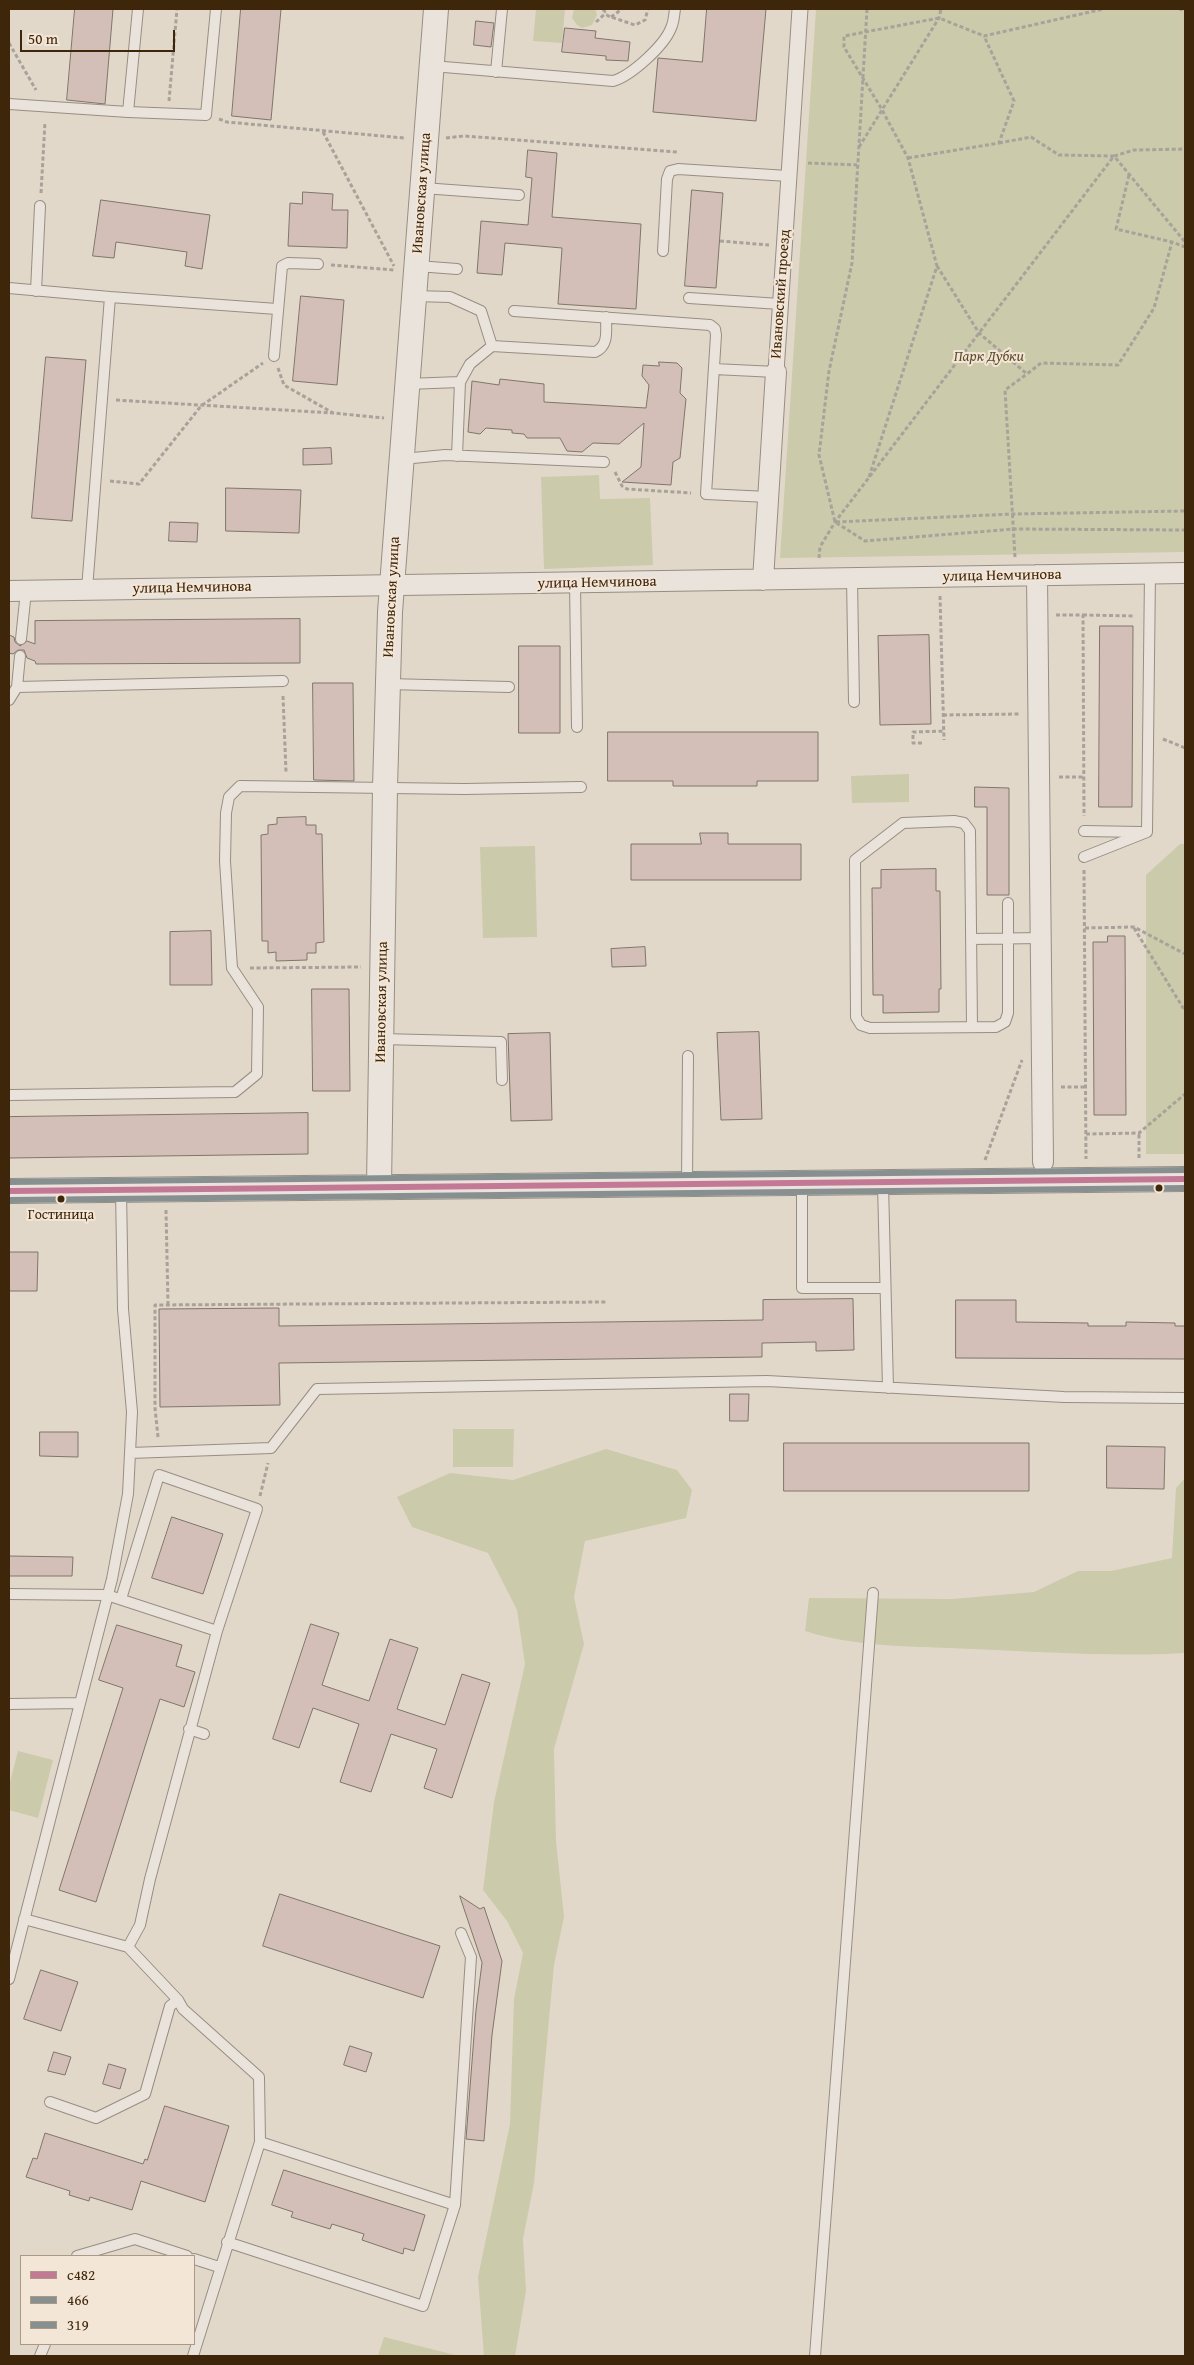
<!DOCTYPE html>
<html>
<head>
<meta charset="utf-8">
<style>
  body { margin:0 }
  #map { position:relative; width:1194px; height:2365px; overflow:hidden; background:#e2d8ca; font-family:"Gentium Book Plus",serif }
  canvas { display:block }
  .frame { position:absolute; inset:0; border:10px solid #3e260b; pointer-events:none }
  .legend { position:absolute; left:20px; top:2255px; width:175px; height:90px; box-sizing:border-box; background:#f3e6d6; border:1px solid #ab9985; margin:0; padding:6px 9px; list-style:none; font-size:15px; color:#3e260b }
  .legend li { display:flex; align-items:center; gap:10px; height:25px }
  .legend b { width:25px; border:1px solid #ab9985 }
  .scale { position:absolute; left:20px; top:30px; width:155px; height:22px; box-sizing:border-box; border:2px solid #3e260b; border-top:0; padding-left:6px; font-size:15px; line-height:18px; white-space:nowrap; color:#3e260b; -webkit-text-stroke:4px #f3e6d6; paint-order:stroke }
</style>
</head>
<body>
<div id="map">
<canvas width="1194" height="2365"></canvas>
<div class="frame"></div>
<ul class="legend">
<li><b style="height:6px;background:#c57796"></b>с482</li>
<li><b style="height:6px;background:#879091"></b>466</li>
<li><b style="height:6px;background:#879091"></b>319</li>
</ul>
<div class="scale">50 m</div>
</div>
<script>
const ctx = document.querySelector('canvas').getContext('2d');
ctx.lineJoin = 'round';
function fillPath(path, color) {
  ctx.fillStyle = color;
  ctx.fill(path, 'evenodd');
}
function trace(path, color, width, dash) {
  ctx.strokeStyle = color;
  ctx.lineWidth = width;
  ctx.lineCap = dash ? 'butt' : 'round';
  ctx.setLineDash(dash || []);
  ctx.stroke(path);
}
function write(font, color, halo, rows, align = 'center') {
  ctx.font = font + ' "Gentium Book Plus",serif';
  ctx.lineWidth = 4;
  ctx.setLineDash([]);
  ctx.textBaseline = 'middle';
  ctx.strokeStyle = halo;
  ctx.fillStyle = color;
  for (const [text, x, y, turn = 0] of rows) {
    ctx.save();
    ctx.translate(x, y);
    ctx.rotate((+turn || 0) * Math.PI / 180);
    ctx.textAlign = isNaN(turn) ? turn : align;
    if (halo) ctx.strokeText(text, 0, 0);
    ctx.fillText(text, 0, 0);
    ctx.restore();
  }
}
fillPath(new Path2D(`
  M536,9H565L562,43L533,41Z
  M574,9H595L597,15L592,25L582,28L577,25L572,18Z
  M816,9H1185V552L780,558Z
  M599,475L600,499L650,498L653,565L544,569L541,477Z
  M909,774V802L852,803L851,776Z
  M1180,844H1185V1154H1146V875Z
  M535,846L537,937L483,938L480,847Z
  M453,1429H514L513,1467H453Z
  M606,1449L677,1470L692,1490L686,1518L585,1541L574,1597L584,1644L554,1749L556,1841L564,1917L554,1965L534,2183L523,2239L526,2291L515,2356H484L478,2277L510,2124L514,1999L523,1953L507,1921L483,1890L494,1802L525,1664L517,1610L488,1553L412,1527L397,1497L450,1473L513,1480Z
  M1185,1478V1653C1114,1657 1043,1652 971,1649C917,1646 857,1648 805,1631L809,1598L952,1599L1034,1592L1078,1571H1111L1172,1558L1176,1488Z
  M18,1751L53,1760L38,1818L9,1810V1786Z
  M384,2337L459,2356H378Z`), '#cbcaab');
const building = new Path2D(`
  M75,9H113L105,104L67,100Z
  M241,9H281L271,120L232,116Z
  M707,9H766L756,121L653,112L658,58L702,62Z
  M476,21L494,23L491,47L474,45Z
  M565,28L596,31L595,38L630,42L628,61L606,60V56L562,52Z
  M528,150L557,153L552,217L641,224L636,309L558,304L562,248L505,243L502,275L477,273L481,221L528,225L532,178L526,177Z
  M692,190L723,193L716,288L685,286Z
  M303,192L333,194L332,210H348L347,248L288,246L290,203L302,204Z
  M101,200L210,215L202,269L185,266L187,252L116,242L114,258L93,256Z
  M301,296L344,300L337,385L293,381Z
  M46,357L86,360L72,521L32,518Z
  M659,362L677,363L682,368L680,393L686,399L680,458L673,462L671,485L622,482L641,467L644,423L619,444L593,443L582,452L567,451L560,438H527L524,434L512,433V430L486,428L480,434L468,432L472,381L499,385L500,379L544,384V402L646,408L649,385L642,376L643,365L659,366Z
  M331,448L332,464L303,465V449Z
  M226,488L301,490L299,533L226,531Z
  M170,522L198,523L197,542L169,541Z
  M300,619V663L36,664L35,661L27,658L24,650H18L13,654L9,653V635L14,637L15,642L20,646L27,641L35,644V621Z
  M1100,626H1133L1132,807H1099Z
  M929,635L931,724L880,725L878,636Z
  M519,646H560V733H519Z
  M313,683H353L354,781L314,780Z
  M608,732H818V781H757V786H673V781H608Z
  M975,787L1009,788V895H987V807H975Z
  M306,817V825H316V834H322L324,942L316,943V953H307V960L276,961V952L268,953V941H262L261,835L268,834V825L277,824V818Z
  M700,833H728V844H801V880H631V844H701Z
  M936,869V891H940L941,989H939V1012L883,1013V995H873L872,888H881V870Z
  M211,931L212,985H170V932Z
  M1108,936H1125L1126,1115H1094L1093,942H1107Z
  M645,947L646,966L612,967L611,949Z
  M312,989H349L350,1091H313Z
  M759,1032L762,1119L721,1120L717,1033Z
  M550,1033L552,1120L511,1121L508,1034Z
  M308,1113V1154L9,1158V1117Z
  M9,1252H38L37,1291H9Z
  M853,1299L854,1350L816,1351V1342L762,1343V1357L279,1363L280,1405L160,1407L159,1309L279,1308V1326L763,1320V1300Z
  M956,1300H1016V1322L1088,1323V1326H1126V1322L1175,1323V1326H1185V1359L956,1358Z
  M730,1394H749L748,1421H730Z
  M40,1432H78V1457L40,1456Z
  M784,1443H1029V1491H784Z
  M1107,1446L1165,1447L1164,1489L1107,1488Z
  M172,1517L223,1534L203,1594L152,1578Z
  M9,1556L73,1557L72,1576H9Z
  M311,1624L339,1633L322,1685L369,1701L390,1639L418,1648L397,1709L445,1725L462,1674L490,1683L452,1798L424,1788L437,1749L391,1734L371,1792L340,1782L359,1724L313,1708L299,1748L273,1739Z
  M117,1625L182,1645L176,1666L195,1672L184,1707L160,1699L96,1902L59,1890L123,1688L99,1680Z
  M280,1894L440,1946L423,1998L263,1946Z
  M460,1896L480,1909L484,1907L502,1961L492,2035L484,2141L466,2139L476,2010L482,1963Z
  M41,1970L78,1982L61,2031L24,2019Z
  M350,2046L372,2053L366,2072L344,2065Z
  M54,2052L71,2057L65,2075L48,2071Z
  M109,2064L126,2069L120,2089L103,2084Z
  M165,2106L229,2126L205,2202L141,2181L132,2210L90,2197L89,2201L69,2195L70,2191L26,2177L33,2158L37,2159L45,2133L143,2164L145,2159L147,2160Z
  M284,2170L425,2215L414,2251L404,2248L403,2254L362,2240L364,2234L332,2224L330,2229L291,2217L293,2212L272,2205Z`);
fillPath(building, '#d3bfb7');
trace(building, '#7e766a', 1);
const service = new Path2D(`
  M432,66L613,81C631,76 664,46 671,28C674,22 674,15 675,9
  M496,72L502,9
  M9,104L128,112L206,115L216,9
  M128,112L138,9
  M423,188L519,195
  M663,251L667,179L670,171L678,169L788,176
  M417,266L457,269
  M9,288L110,297
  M36,291L40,206
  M414,296L450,297L481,311L492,346
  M689,298L780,304
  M514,311L710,325L715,329L716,335L706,494L768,497
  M274,356L282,266L288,263L318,264
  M714,369L776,372
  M407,384L460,382
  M457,456L460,382L470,364L492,346L595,352C609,346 606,331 606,317
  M402,459L445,455L604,462
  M852,578L854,702
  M575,583L577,727
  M87,589L110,297L277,309
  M21,639L26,591
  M387,684L509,687
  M17,687L20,656
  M9,700L17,687L283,681
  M1084,831L1141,832
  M1147,832L1150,573
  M1084,857L1147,832
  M971,939L1041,938
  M972,1027L970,831L964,823L954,821L903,823L855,860L856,1017L861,1025L870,1028L996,1027L1005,1022L1008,1013V903
  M382,1039L501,1042L502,1080
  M9,1095L235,1092L257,1074L258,1007L232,968L225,861L226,813L229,797L240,786L464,789L581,787
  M687,1184L688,1056
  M802,1184V1288H885
  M883,1184L888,1388
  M130,1453L271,1448L317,1389L767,1381L1064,1397L1185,1398
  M9,1594L107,1595L217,1631L150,1879L140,1925L128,1947
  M121,1599L159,1475L257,1509L217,1631
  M9,1704L80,1703
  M189,1729L204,1734
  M24,1919L128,1947L178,2000L183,2009L259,2077L260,2142L193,2356
  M9,1979L112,1579L128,1494L132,1412L123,1309L121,1190
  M50,2102L96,2118L145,2094L170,2006L178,2000
  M260,2142L455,2205
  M227,2242L423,2306L455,2205L471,1957L461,1933
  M77,2256L135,2239L187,2256
  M194,2259L219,2267
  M40,2356L45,2344
  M815,2356L873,1593`);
const pedestrian = new Path2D(`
  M776,372L800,9`);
const minor = new Path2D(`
  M1037,575L1043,1162
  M763,580L776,372
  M9,591L1185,573`);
const tertiary = new Path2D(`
  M379,1186L385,788L390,612L436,9
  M9,1191L1185,1179`);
trace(service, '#978e82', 12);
trace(pedestrian, '#978e82', 17);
trace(minor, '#978e82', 22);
trace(tertiary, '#978e82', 26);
trace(new Path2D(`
  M603,9L608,16L635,25L645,20L648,9
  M867,9L852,263L829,371L819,455L835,522L865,541L1014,529L1185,530
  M1179,9L1185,10
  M611,17L622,9
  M596,22L606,13
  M9,43L36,90
  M169,101L177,9
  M219,119L227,122L404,138
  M323,132L394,266
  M446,138L464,136L677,152
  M999,143L1031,137L1059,155L1114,156L1185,242
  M859,147L939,18L941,9
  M908,158L999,143L1014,101L984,36
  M808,163L857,165
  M1129,175L1116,229L1172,242L1185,247
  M41,193L45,122
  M720,241L769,245
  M331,265L394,270
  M937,266L979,333L1027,374L1041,363L1118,365L1154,308L1172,242
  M278,368L284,385L333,413
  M116,400L333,413L384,418
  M615,472L622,486L627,489L691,493
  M869,477L937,266L908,158L881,108L844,47V36L939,18L984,36L1103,9
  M110,481L139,484L201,406L263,363
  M836,522L1012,514L1185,511
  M1015,557L1005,390L1027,374
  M819,558L820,547L835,522L1114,156L1134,150L1185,149
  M940,596L944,740
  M1056,615H1083L1084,816
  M1083,615L1135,616
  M283,696L286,772
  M943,715L1020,714
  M1163,739L1185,748
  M922,743H913V732L944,731
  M1059,777H1084
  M1084,870L1086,1159
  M1085,928L1134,927L1185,954
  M1134,928L1185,1011
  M250,968L361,967
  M1061,1087H1085
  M1086,1134L1139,1133L1185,1094
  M1139,1158V1133
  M985,1160L1022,1060
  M166,1210L168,1304
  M158,1437L155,1408V1305L606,1302
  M260,1496L268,1463`), '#a9a29a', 3, [4, 2.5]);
trace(service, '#e9e3dc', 10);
trace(pedestrian, '#e9e3dc', 15);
trace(minor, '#e9e3dc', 20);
trace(tertiary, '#e9e3dc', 24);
trace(new Path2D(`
  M9,1191L1185,1179`), '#c57796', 6);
trace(new Path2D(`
  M9,1200L1185,1188`), '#879091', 6);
trace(new Path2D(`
  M9,1182L1185,1170`), '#879091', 6);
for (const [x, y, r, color] of [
  [1159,1188,4.5,"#3e260b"],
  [61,1199,4.5,"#3e260b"]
]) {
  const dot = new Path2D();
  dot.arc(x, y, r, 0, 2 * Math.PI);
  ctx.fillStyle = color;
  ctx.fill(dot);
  trace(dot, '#f3e6d6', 2);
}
write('14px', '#3e260b', '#f3e6d6', [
  ["Гостиница",61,1215]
]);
write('15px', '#3e260b', '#f3e6d6', [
  ["Ивановская улица",422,193,-86],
  ["Ивановский проезд",781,294,-86],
  ["улица Немчинова",1002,576,-1],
  ["улица Немчинова",597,583,-1],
  ["улица Немчинова",192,588,-1],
  ["Ивановская улица",392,597,-87],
  ["Ивановская улица",382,1002,-89]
]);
write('italic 15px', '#5d4c2c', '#f3e6d6', [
  ["Парк Дубки",989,357]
]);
</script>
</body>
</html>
